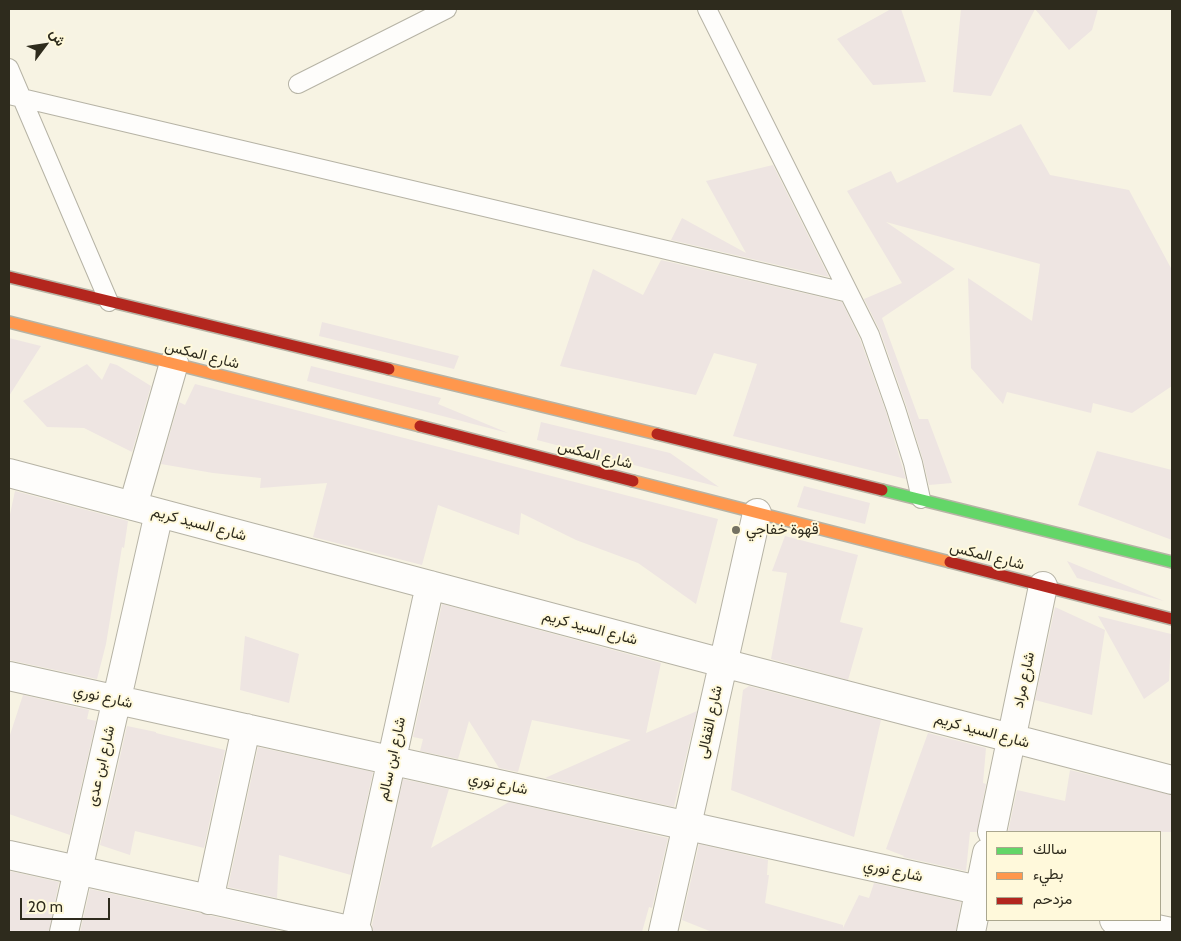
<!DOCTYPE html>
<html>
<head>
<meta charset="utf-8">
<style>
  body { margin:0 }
  #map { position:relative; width:1181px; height:941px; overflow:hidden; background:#f7f3e3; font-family:Cabin,Vazirmatn,sans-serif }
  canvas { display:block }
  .frame { position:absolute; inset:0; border:10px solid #2e2b1d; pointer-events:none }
  .legend { position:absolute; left:986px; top:831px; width:175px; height:90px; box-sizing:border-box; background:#fff9db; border:1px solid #aba78f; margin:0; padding:6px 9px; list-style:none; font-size:15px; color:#2e2b1d }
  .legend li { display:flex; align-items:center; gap:10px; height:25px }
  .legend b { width:25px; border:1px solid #aba78f }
  .north { position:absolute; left:20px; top:20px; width:50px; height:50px; -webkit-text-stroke:4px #fff9db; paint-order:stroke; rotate:59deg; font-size:14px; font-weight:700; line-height:20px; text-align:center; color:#2e2b1d }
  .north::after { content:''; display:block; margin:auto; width:18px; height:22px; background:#2e2b1d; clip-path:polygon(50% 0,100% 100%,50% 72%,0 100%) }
  .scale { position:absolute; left:20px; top:898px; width:90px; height:22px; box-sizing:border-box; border:2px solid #2e2b1d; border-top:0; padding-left:6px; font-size:15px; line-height:18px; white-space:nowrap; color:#2e2b1d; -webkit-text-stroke:4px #fff9db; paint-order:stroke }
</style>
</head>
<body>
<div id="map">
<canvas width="1181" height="941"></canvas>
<div class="frame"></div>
<ul class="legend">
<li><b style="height:6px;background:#63d668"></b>سالك</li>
<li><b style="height:6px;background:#ff974d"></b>بطيء</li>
<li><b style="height:6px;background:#b3261e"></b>مزدحم</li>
</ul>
<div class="north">ش</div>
<div class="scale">20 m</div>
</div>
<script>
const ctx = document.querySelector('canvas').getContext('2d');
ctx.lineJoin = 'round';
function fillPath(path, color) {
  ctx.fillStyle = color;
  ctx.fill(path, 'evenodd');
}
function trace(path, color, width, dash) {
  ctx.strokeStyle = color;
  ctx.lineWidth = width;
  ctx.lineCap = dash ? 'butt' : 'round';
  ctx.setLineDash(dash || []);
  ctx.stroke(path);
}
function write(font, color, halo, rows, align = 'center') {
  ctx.font = font + ' Cabin,Vazirmatn,sans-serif';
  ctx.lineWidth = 4;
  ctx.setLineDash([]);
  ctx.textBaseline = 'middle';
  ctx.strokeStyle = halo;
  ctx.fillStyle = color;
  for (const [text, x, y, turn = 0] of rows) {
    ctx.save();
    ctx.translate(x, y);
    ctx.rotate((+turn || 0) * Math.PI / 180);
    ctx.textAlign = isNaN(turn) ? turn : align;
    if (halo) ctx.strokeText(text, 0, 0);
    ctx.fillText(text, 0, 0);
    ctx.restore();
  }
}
fillPath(new Path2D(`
  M891,9H901L926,82L873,85L837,39Z
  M961,9H1035L991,96L953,92Z
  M1035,9H1098L1092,30L1069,50Z
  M1021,124L1050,175L1129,190L1172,270V386L1132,413L1093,403L1091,413L1007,392L1003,404L971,368L968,278L1032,321L1040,264L886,222L955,269L882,318L919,419H928L952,483L929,485L923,460L906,405L880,331L864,299L902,283L847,191L891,171L897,183Z
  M773,165L829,277L671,240L682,218L746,253L706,181Z
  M661,260L842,302L860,339L886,412L906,479L733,436L757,364L714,353L696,395L560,366L593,269L643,295Z
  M322,322L459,356L454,369L319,336Z
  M9,338L41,346L9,396Z
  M110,363L117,365L151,386L132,452L84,428L47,427L23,401L87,364L102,380Z
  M311,366L441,398L438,404L508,433L307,381Z
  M195,384L718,519L696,604L638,563L576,540L521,513L519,535L438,505L422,565L313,537L327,483L260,488L261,478L213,473L161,464L179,402L185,405Z
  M541,422L670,453L719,487L537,440Z
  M1097,451L1172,470V540L1078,505Z
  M804,486L870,503L865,524L797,507Z
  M15,491L128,521L124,548L122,547L106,644L97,679L9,660V519Z
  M785,536L858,555L840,622L863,628L848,680L771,659L787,573L772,571Z
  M1067,561L1164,601L1077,578Z
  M442,604L661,663L646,733L697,711L674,807L545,778L631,740L532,720L518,772L499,768L469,721L458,759L420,751L423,739L413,737Z
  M1055,607L1105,630L1092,715L1035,700Z
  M1098,616L1171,634L1169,681L1144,699Z
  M245,636L299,654L289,703L240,690Z
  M749,686L881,720L854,837L731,790L743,690Z
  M23,695L89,710L87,719L96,721L70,835L9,814V738Z
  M127,726L156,732V733L225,750L204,848L135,831L130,855L100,845Z
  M928,733L986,748L983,783L986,784L977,832H970L966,871L903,857L904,856L886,849Z
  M258,747L373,772L351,875L279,855L277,898L228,887Z
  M1070,770L1172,795V832H1008L1017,790L1065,801Z
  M403,779L449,789L431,848L509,802L668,838L652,908L649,907L642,932H373L372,925Z
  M699,844L768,860L767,875H769L765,903L843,925V928L859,895L869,898L874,883L961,902L956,932H712L682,920Z
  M9,871L59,882L49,932H9Z
  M90,889L276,930V932H80Z`), '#eee5e2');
const lane = new Path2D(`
  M707,9L870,335L896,409L913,463L921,499
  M9,68L109,302
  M298,84L447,9
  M9,95L849,293`);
const street = new Path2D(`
  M9,473L723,663L1172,780
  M133,506L174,363
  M9,676L987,892
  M992,832L1043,586
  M9,855L358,932
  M209,900L246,728
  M1114,920L1171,932
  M64,932L159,513
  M354,932L430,585
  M663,932L757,513
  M971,932L987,853`);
const fast = new Path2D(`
  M882,490L1172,562`);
const slow = new Path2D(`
  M9,322L420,426
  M389,369L657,434
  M633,481L950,562`);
const jam = new Path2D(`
  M9,277L389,369
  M420,426L633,481
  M657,434L882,490
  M950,562L1172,619`);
trace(lane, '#b6b3a5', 20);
trace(street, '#b6b3a5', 30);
trace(fast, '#b6b3a5', 14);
trace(slow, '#b6b3a5', 14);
trace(jam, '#b6b3a5', 14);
trace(lane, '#fefdfb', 18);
trace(street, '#fefdfb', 28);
trace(fast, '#63d668', 11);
trace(slow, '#ff974d', 11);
trace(jam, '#b3261e', 11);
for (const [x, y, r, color] of [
  [736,530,5,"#747162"]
]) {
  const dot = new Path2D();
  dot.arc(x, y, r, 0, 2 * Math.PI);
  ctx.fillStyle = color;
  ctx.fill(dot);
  trace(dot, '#fff9db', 2);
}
write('15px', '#2e2b1d', '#fff9db', [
  ["شارع المكس",202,355,14],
  ["شارع المكس",595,455,14],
  ["شارع السيد كريم",199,524,15],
  ["شارع المكس",987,556,14],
  ["شارع السيد كريم",590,628,15],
  ["شارع مراد",1024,680,-78],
  ["شارع نوري",103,697,13],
  ["شارع القفالى",710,722,-78],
  ["شارع السيد كريم",982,731,15],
  ["شارع ابن سالم",392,759,-78],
  ["شارع ابن عدى",101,766,-77],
  ["شارع نوري",498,784,12],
  ["شارع نوري",893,871,12]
]);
write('15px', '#2e2b1d', '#fff9db', [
  ["قهوة خفاجي",746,530]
], 'left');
</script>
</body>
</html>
